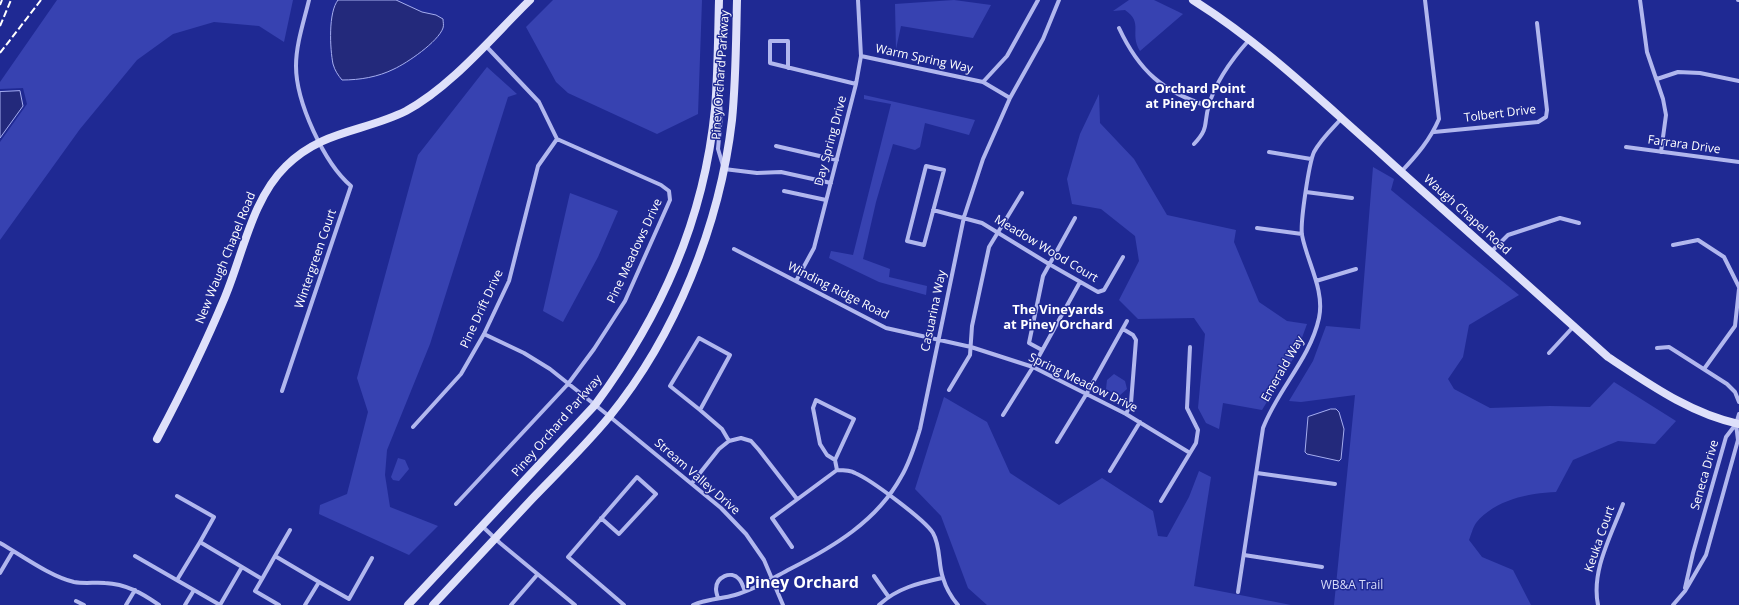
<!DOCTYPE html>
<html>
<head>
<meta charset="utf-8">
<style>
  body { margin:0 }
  canvas { display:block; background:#1f2993 }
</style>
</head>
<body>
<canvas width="1739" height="605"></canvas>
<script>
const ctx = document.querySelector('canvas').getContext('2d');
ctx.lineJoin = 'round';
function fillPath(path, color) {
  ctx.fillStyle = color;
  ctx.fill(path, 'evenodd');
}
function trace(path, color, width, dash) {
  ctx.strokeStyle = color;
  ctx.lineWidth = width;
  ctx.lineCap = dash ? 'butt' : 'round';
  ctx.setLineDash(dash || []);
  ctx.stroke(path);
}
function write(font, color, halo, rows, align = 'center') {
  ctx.font = font + ' "Open Sans",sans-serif';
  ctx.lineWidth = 3;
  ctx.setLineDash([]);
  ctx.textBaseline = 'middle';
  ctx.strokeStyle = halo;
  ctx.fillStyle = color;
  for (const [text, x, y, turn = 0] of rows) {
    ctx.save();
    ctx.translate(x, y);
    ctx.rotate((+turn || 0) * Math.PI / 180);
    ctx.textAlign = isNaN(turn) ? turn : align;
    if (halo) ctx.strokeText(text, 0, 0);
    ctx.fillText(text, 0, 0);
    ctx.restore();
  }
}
fillPath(new Path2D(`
  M57,0H293L284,42L259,26L214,22L173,34L137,60L80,129L0,240V142L27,104L23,88L0,89V82Z
  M553,0H702L698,114L657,134L568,93L556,82L526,27Z
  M954,0L991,5L973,38L901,26L896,49L895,4Z
  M1129,0H1154L1183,14L1140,51C1129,33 1144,23 1125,10L1113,11Z
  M487,67L517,94L508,97L430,344L387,450L385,475L390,507L438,526L409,555L319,514L320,505L347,494L368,412L357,378L418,155Z
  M1099,94L1100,123L1134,159L1167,215L1236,230L1234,242L1259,302L1287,321L1307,324L1296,354L1262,410L1223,403L1219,429L1206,423L1198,408L1205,334L1194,318L1138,319L1119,300L1139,261L1135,236L1101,209L1072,204L1067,179L1080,134Z
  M864,95L975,120L969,135L925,123L920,147L915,150L893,144L876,202L863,259L890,269L889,277L927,286L926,295L879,282L829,258L831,251L853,255L891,104L864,99Z
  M1373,167L1394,179L1391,190L1519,295L1469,325L1463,357L1448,379L1454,389L1490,408L1550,406L1590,407L1614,382L1676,421L1655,444L1618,441L1573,460L1556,492C1528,493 1495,500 1476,523C1473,527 1471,535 1469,540L1482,557L1513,570L1531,605H1334L1355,395L1301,402L1289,401L1313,361L1326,326L1360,329Z
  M570,193L618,211L598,257L563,322L543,311Z
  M1114,374L1125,381L1127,389L1119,396L1106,389L1107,380Z
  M944,397L987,422L1010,473L1059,505L1102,478L1153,511L1158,536L1167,537L1189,497L1199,471L1211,477L1194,586L1291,605H987L968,588L941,516L915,489Z
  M398,458L405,460L409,469L399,481L393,480L391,477Z`), '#3742b1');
const water = new Path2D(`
  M338,0H396L422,12L436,15L443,19C443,22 444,25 443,28C438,42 407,63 394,69C378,77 360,80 342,80C338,75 335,71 333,64C330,49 328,12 338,0Z
  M20,91L23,106L0,138V92Z
  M1331,409H1336L1339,412L1344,429L1341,459L1339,461L1307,454L1305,452L1308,417Z`);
fillPath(water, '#23297b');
trace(water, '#a5adef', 1);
trace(new Path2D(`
  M1640,0L1647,52L1663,99L1666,115L1661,152
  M1738,0H1739
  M1119,28C1139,71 1163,92 1208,106
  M861,56L983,82L1010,98
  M788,68V41H770V63L856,84
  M1657,79L1678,72L1700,73L1739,81
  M983,82L1007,56L1038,0
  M719,93L721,115L718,149L724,169L757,173L781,172L831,183
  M1434,132L1538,122L1546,117L1547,110L1537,23
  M1194,144C1210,127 1203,124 1209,105C1216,80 1232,59 1249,40
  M776,146L837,160
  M1626,147L1739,162
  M1269,152L1311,159
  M926,166L944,170L924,245L907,241Z
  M1401,172C1417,155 1430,140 1439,119L1425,0
  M784,191L826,200
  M1306,192L1352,198
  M933,210L982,223L1049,264L1098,292L1104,290L1123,257
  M1257,228L1302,234
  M1673,245L1698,240L1724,257L1739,287
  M734,249L886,328L971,347L1033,367L1126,414L1190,453
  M1491,252L1508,235L1560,218L1579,223
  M796,281L814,248L856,84L861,56L858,0
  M1316,281L1356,269
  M1123,329L1133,335L1136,340L1131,403L1126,414
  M484,334L524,353L550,369L609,416L721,508L746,534L764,560L783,605
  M1657,348L1669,347L1727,384L1735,392L1739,402
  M1042,350L1029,343L1043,276L1075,218
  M1549,353L1574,326
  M1704,369L1735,326L1739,289
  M949,390L970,355L972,326L989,247L1022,193
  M282,391L351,186C324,163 296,102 296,66C296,44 304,21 309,0
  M700,410L670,386L699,338L730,355L700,410L722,429L729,441
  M1003,415L1033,367L1080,282
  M413,427L461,374L484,334L509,281L538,166L557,139
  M1057,442L1087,393L1127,321
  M835,460L827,455L820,444L813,408L816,400L854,419L835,460L837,470
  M1110,471L1140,422
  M1257,473L1335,484
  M692,483L719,449L729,441L741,438L751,441L759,450L797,499
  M177,496L214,517L200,542
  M1161,501L1196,443L1198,430L1187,408L1190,347
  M456,504L568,384L594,349L625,301L670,200L669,191L661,185L557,139L539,102L485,45
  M601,518L619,534L656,494L637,477L568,557L624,605
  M482,526L500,543L575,605
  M0,543C21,555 51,577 74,582C85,584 95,582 105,583C126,584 142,593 159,605
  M792,547L772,518L837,470C844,470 850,470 855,473C870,479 925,520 933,533C941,547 938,564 943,578C946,588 951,597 958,605
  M1244,555L1322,567
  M135,556L220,605
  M275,556L290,530
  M0,573L13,551
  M874,576L888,596
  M262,579L275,556L319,582L305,605
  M177,580L200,542L242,567
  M319,582L349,599L372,558
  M1685,588L1693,553L1726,437L1736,424L1739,414
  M1238,592L1263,428C1278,389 1310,359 1319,318C1325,290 1307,262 1302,235C1300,223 1309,163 1314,152C1321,139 1332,129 1341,119
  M718,598C717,595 716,592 716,589C716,577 731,570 739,579C742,582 743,587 745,591
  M76,601L84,605
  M126,605L135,590
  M185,605L194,590
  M220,605L242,567L262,579L255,591L279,605
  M511,605L537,575
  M693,605C707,599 721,599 735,595C754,590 773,578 790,569C833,547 877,521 901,477C910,462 915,445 920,429L964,217L983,159L1010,98L1043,39L1059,0
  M879,605C897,588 919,583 942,578
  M1598,605C1591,571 1611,536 1623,504
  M1673,605L1685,591L1706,555L1738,440L1736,424`), '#b1b7ee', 4);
trace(new Path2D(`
  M1193,0C1260,42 1317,97 1376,149C1453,219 1531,288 1608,357C1649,384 1691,414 1739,424
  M157,439C182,392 205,345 225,297C243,254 252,199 286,166C322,130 364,132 406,111C451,87 493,36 530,0
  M408,605L595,405C661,316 704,220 715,109C718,73 718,36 719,0
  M433,605C466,570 499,534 532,499C558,472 585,446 609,417C676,335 720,224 732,120C736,80 736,40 737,0`), '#dee0fa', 8);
trace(new Path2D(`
  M0,5L2,0
  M0,26L11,0
  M0,53L41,0`), '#fff', 2, [7, 3]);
write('12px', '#fff', '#1f2993', [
  ["Warm Spring Way",924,59,12],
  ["Piney Orchard Parkway",721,75,-86],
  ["Tolbert Drive",1500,114,-7],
  ["Day Spring Drive",831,141,-75],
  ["Farrara Drive",1684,145,8],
  ["Waugh Chapel Road",1467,215,42],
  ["Meadow Wood Court",1046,249,31],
  ["Pine Meadows Drive",635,251,-65],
  ["New Waugh Chapel Road",226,258,-68],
  ["Wintergreen Court",316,259,-71],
  ["Winding Ridge Road",838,291,27],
  ["Pine Drift Drive",482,309,-65],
  ["Casuarina Way",934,311,-78],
  ["Emerald Way",1283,369,-60],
  ["Spring Meadow Drive",1083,383,26],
  ["Piney Orchard Parkway",557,426,-49],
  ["Seneca Drive",1705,475,-74],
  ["Stream Valley Drive",697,477,41],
  ["Keuka Court",1600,539,-71]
]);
write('12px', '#d7dbfa', '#1f2993', [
  ["WB&A Trail",1352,586]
]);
write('bold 13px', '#fff', '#1f2993', [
  ["Orchard Point",1200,89],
  ["at Piney Orchard",1200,104],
  ["The Vineyards",1058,310],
  ["at Piney Orchard",1058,325]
]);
write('bold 16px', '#fff', '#1f2993', [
  ["Piney Orchard",802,583]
]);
</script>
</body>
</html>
